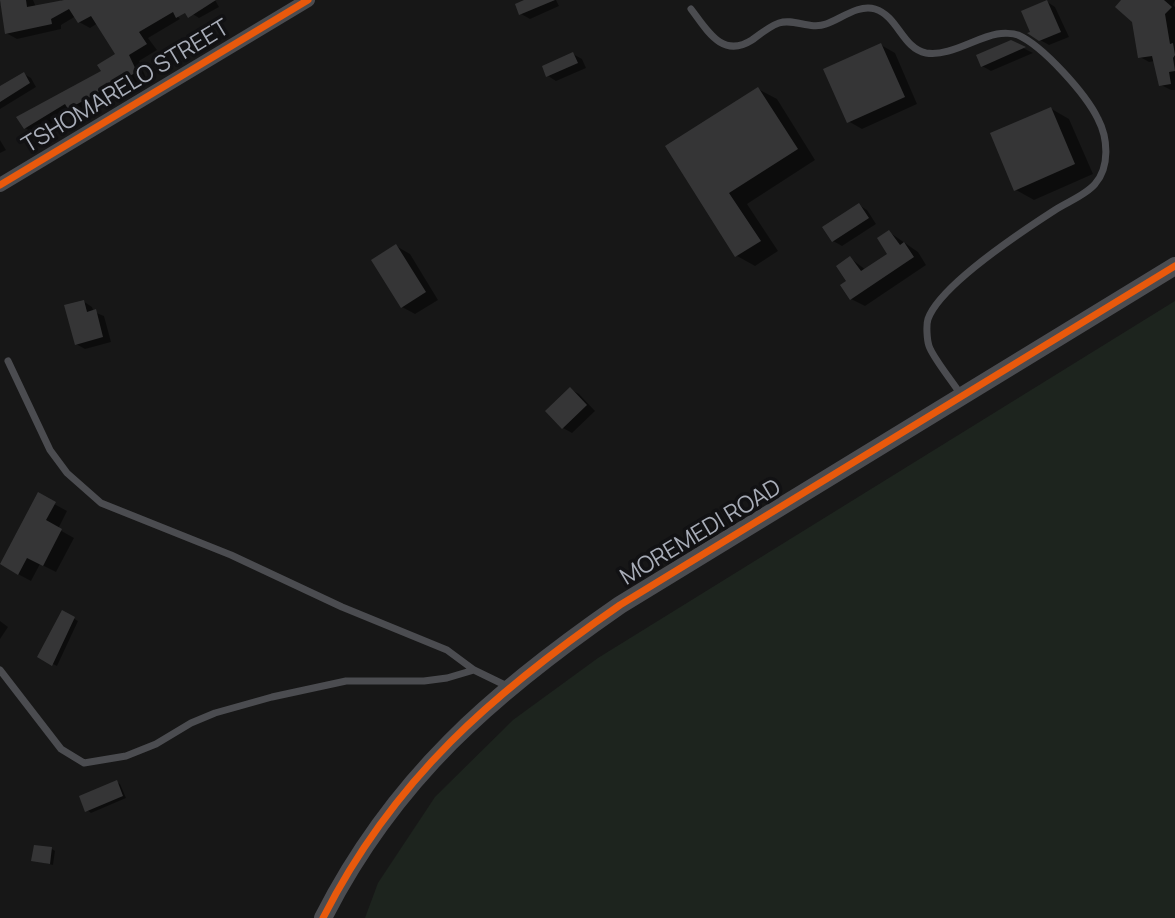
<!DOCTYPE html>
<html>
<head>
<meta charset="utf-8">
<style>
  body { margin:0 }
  canvas { display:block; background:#171717 }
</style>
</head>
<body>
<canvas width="1175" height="918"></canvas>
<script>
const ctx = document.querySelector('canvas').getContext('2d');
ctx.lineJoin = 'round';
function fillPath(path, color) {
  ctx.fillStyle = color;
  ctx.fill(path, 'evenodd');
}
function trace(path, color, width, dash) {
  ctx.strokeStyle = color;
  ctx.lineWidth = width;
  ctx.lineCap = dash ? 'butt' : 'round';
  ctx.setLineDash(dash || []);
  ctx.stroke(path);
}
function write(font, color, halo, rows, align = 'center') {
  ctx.font = font + ' Manrope,sans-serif';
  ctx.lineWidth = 7;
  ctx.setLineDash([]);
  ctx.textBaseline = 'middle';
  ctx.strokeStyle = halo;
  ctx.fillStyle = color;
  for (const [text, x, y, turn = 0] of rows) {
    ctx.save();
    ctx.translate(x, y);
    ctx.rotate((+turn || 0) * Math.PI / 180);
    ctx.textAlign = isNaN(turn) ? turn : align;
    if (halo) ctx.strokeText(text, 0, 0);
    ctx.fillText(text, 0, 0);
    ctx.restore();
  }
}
fillPath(new Path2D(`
  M1175,301V918H365L378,883L435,797L513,720L598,658Z`), '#1d241e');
fillPath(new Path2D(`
  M0,0H33L36,7L62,3L61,0H163L180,19L148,38L157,50L139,61L146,78L80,114L74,110L35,134L25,128L104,72L118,54L98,23L90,28L79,22L76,16L61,25V29L17,39L6,33Z
  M183,0H215L219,7L199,18L191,13Z
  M528,0H556L559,6L530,19L521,14Z
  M1123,0H1175L1173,5L1175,7V90H1171L1161,85L1155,61L1149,62L1140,57L1134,21Z
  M1046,1L1055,7L1069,37L1049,45L1040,40Z
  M1011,42L1033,53L991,71L982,66Z
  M881,45L895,53L917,104L862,129L848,121Z
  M573,54L582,59L586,68L556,81L548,76Z
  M24,74L31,78L36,87L0,109V88Z
  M758,89L777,99L815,160L747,204L778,251L755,266L737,256L667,146Z
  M1050,108L1069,119L1093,174L1034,200L1016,190Z
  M0,140L6,150L0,153Z
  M859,205L867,210L876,224L842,246L833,241Z
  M889,232L918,252L926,265L865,306L851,299L850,258L866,270L890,254Z
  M396,246L410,254L438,300L415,314L402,307Z
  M83,301L92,307L94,312L104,316L111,342L85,349L76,344Z
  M570,389L579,394L595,411L572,433L563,428Z
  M38,495L67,511L58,529L74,538L56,572L40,564L31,581L14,572Z
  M63,612L78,621L57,666L39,657Z
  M0,621L8,627L0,639Z
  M116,782L120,784L126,798L91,813L87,810Z
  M52,849L55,851L53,865L33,860Z`), '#0007');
fillPath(new Path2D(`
  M0,0H26L27,7L64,0H216L188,18L185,13L176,18L173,12L139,32L147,44L129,55L137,72L68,109L65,104L24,129L16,117L101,71L97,65L115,54L91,16L78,23L69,9L51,19L52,24L5,34Z
  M524,0H555L519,15L515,4Z
  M1047,0L1061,32L1039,41L1027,33L1030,32L1021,11Z
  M1121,0H1164L1172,7L1165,14L1170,44L1173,43L1175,55L1173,58L1175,71L1169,72L1171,84L1159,86L1152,56L1138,58L1132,22L1115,7Z
  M1011,40L1026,47L981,67L976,55Z
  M881,43L905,97L847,123L823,69Z
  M573,52L578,63L546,77L542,66Z
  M24,72L30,83L0,102V86Z
  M758,87L798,149L729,193L761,241L735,257L665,146Z
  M1051,107L1075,164L1014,191L990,133Z
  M859,203L869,218L832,242L822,227Z
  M889,230L900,245L904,242L914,257L850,300L840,285L846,281L836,266L850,256L861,271L887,254L877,238Z
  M396,244L426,292L401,308L371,260Z
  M84,300L87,312L96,309L103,337L75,345L64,305Z
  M570,387L587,405L562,429L545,411Z
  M38,492L56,502L46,520L62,529L43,566L27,558L18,575L0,564Z
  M62,610L75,617L52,666L37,657Z
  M117,780L123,796L85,812L79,796Z
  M34,845L52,847L50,864L31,861Z`), '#353536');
trace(new Path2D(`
  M691,9C707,30 722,59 752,40C760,34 770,26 779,23C794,18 810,30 826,24C841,19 858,4 875,9C898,16 902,48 926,53C949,57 975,38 997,34C1003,33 1013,33 1018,35C1043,46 1086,94 1098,119C1108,138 1110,167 1095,184C1086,195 1067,202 1055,210C1024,230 940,285 928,319C926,325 927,340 929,346C933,358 953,382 961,395
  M8,361L50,450L67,473L101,503L231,555L342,607L447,650L474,670L509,687
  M0,670L61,749L84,763L126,756L156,744L191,723L215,713L272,697L346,681H424L447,678L474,670`), '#4b4c50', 7);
trace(new Path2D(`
  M0,185L308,0`), '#4b4c50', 14);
trace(new Path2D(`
  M323,918C394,778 493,693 620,605L1175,266`), '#4b4c50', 18);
trace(new Path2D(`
  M0,185L308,0
  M323,918C394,778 493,693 620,605L1175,266`), '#e8590c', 7);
write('23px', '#a8adb8', '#111113', [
  ["TSHOMARELO STREET",126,87,-31],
  ["MOREMEDI ROAD",701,533,-31]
]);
</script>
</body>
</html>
